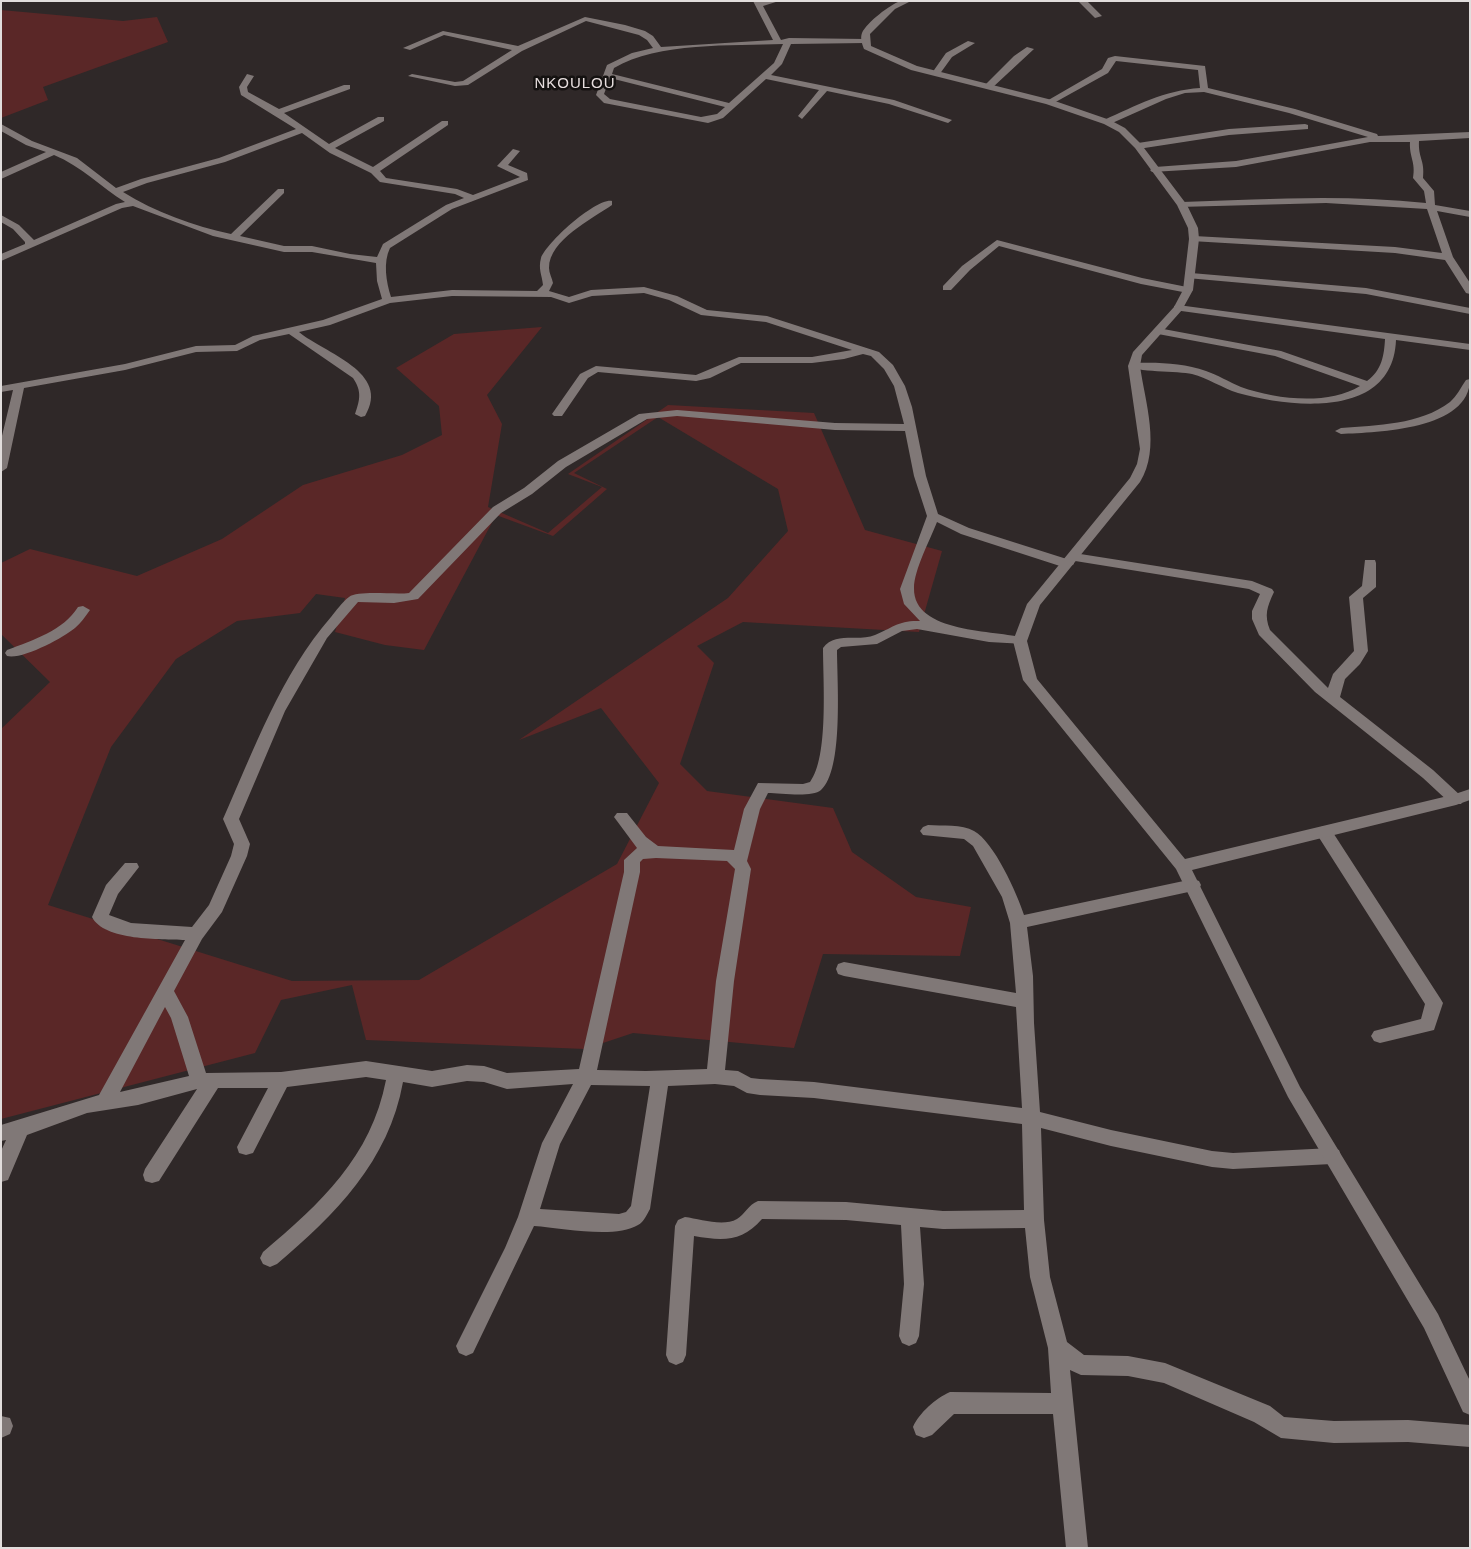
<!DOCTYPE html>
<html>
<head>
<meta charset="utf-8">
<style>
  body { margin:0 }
  #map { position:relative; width:1471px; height:1549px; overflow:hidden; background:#2f2828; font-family:Arial,sans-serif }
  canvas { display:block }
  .frame { position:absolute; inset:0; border:2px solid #e1dddc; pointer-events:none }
</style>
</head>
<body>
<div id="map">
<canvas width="1471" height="1549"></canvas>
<div class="frame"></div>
</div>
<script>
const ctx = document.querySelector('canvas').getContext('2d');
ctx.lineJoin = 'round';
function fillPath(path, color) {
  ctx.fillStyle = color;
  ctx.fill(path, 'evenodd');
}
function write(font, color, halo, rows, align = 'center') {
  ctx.font = font + ' Arial,sans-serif';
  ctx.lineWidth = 5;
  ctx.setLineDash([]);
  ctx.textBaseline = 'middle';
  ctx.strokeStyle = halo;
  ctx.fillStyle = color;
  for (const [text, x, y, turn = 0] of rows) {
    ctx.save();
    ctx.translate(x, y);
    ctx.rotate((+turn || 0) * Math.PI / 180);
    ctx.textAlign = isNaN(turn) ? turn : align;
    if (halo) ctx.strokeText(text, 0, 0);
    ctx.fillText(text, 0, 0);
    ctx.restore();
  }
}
fillPath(new Path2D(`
  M1,10L123,21L157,17L168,42L43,87L48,100L1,118Z
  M542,327L487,395L502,424L488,507L548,533L602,487L568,474L668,405L814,413L865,530L942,551L919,632L743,622L697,646L714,663L680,764L707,791L833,808L852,852L916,897L971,907L960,956L823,954L794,1048L633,1033L585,1049L366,1040L352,985L281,1000L255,1053L1,1119V729L50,682L1,634V563L30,549L137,576L222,539L303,485L402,455L442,435L439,406L396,368L454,334ZM658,417L778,489L788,531L728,598L519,740L601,708L659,783L617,864L419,980L292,981L48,905L111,747L176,659L237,621L300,613L316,594L345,598L335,632L385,645L424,650L496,515L553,536L607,489L574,473Z`), '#5a2727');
fillPath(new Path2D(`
  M753,1H779L763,6L781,40L789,38L865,39L869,41L865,43L791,44L782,64L771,75L894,100L952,120L948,123L889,104L827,91L802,119L798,116L819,90L766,79L723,118L708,123L604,103L596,95L607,65L632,53L653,48L647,40L639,35L586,21L522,51L468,85L455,86L408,76L412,74L455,82L463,81L512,50L444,35L410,50L403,48L443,31L518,46L585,17L625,25L645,31L653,36L661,47L773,40ZM783,44L774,63L729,103L612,74L614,68C658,42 732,46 783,44ZM610,78L725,107L717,114L701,117L610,99L604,94Z
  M1078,1H1087L1102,16L1095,18Z
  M968,41L975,43L952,57L939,75H933L932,73L946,53Z
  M1027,47L1034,49L992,88H986V84L1014,56Z
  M1115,56L1205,66L1208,88L1295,109L1377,134L1378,136L1470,132V138L1419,141C1418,158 1425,160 1423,178L1434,191L1435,205L1470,211V217L1437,211L1453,257L1470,283V294L1466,293L1445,260L1395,253L1191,241V237L1194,236L1395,247L1442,253L1427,209L1326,203L1179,207V203L1182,202C1263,199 1345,194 1426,203L1424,191L1413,178C1416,162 1409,157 1410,142H1370L1236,167L1152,172L1150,170L1155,167L1236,161L1368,137L1289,113L1204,92L1185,93L1166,99L1110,124H1104V120C1135,106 1165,90 1200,88L1198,70L1116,61L1108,73L1052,104L1045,102L1102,69L1108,58Z
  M247,74L254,76L247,87L248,92L279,109L344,85H350V89L284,113L329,144L378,117H384V121L335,148L373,167L442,121H448V125L380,171L386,178L457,189L473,195L520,177L497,166L513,149L520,151L508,165L527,173L528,180L452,209L390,248C383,262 386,282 391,297L452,290L537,291L543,285C542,275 538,269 541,258C547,242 596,198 612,201V205C592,219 549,240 549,268C549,273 552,278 553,283L549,291L569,297L591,290L644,287L677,296L707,310L767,316L879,352L893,365L905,386L912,407L926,476L938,514L969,528L1073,561L1074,564L1068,568L1063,567L961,534L937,522C930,540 914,570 914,588C913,634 996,630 1025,638L1027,641L1025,644L989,642L917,629L902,631L877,644L841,647L837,650C837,681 844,770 821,790C812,798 780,793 768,793L760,809L747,861L751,869L734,981L725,1070L738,1071L751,1078L760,1079L814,1082L1022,1108L1016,1007L844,976L838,974L836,969L838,964L844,962L1016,993L1010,923L1002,897L973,846L964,839L923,835L920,831L923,827L928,825C942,826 962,824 974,831C994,842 1017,893 1024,915L1193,879L1199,881L1201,885L1199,889L1193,891L1027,927L1033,976L1034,1023L1040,1112L1111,1130L1212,1151L1233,1153L1332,1148L1339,1150L1341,1156L1339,1162L1332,1164L1233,1169L1212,1167L1111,1146L1041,1128L1044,1220L1050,1277L1067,1342L1084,1355L1128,1356L1165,1363L1270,1406L1284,1417L1334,1421L1408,1420L1470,1425V1447L1408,1442L1334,1443L1281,1438L1254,1422L1164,1383L1128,1376L1081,1375L1070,1370L1088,1548H1066L1053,1414H954L932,1435L924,1438L916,1435L913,1427C919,1413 936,1398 950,1392L1051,1393L1048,1348L1030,1277L1025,1228L943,1229L920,1227L924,1284L919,1336L916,1343L909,1346L902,1343L899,1336L904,1284L901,1225L846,1220L762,1219C742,1242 723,1241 694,1236L686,1355L683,1362L676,1365L669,1362L666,1355L675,1226L678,1220L685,1217C700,1219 723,1227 737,1219C745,1214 748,1205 758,1201L846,1202L943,1211L1024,1210L1022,1124L814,1098L760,1095L747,1093L734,1086L715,1084L668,1086L650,1209C647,1214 644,1222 638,1225C615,1239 562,1228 534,1226L473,1353L466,1356L459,1353L456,1346L505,1248L518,1217L542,1143L573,1084L507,1089L484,1082L467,1081L432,1087L403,1082C389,1161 335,1215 277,1264L270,1267L263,1264L260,1258L263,1252C321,1203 371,1157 386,1080L366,1077L287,1087L253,1153L246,1155L239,1153L237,1147L268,1088H218L159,1181L152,1183L145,1181L143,1175L145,1169L197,1089L138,1105L87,1113L27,1135L8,1180L1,1182V1151L6,1140L1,1141V1125L99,1095L185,940C161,939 104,941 92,917L106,885L125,863H137L139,867L118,894L109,915L131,923L192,927L209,905L231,856L234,844L223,819C254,750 281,674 331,617C336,611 342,602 349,597C358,590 395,595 409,593L493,507L524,488L558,461L639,414L677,410L835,423L904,424L894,386L884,369L871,356L863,354L844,359L812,363H741L710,378L696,381L598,372L588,378L562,416H554L552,414L580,374L596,366L696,375L739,357H812L852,350L766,322L701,315L669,300L644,293L592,296L569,303L551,297L452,296L390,303L330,325L299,332C324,353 392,372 365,416L361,417L355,414C360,400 362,391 353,378L289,334L260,340L237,351L196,352L125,370L24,388L7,468L1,472V440L13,390L1,392V386L125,364L196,346L235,345L253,336L323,320L382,299L377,281L376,263L312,252H284L213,236L133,206L122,208L1,261V254L25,244V242L13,229L1,222V215L19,225L34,240L116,204L125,202C101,187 81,166 54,155L1,179V172L46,152L26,145L1,131V124L32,141L77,158L116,188L141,179L219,158L296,129L241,95L239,87ZM302,133L330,153L371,173L380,182L455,194L464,198L446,205L383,244L377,257L350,254L312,246H284L240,236L284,193V189H278L231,234C194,226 155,212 123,192L147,183L225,162ZM677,416L835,430L905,431L914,476L927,516L900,589L904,604L920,621C899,620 892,628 875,635C859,642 835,631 823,648C823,681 829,757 810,782L803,784L758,783L744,809L734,850L658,846L646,837L627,813H617L614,817L617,821L637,848L624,860V872L579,1069L507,1073L484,1066L467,1065L432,1071L366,1061L281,1072L206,1073L188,1017L174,991L202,939L222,912L247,856L250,844L239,819L285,711L327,638L358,602L394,603L418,599L501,513L532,494L566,467L647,419ZM656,858L727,861L735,869L716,981L707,1069L646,1071L597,1070L640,872V862L643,859ZM165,1007L171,1018L189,1076L120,1092ZM591,1085L650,1086L631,1206L626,1212L619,1214L540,1209L560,1144Z
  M1305,124L1308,125V129L1229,135L1138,149L1134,146L1138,143L1229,129Z
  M997,240L1142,278L1192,288L1193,290L1188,293L1141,284L999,246L970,270L951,290H943V286L962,266Z
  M1191,273L1366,288L1470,308V314L1366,294L1187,278V274Z
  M1178,305L1470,344V350L1396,340C1393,419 1292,408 1238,393C1222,388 1208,378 1192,374C1179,371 1134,372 1128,366L1134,363C1158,362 1183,363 1206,371C1218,375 1229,382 1241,387C1275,399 1327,406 1360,386L1275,356L1158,334L1153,331L1158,328L1281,351L1367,381C1382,370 1384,356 1385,339L1174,310V306Z
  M1470,379C1470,430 1378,432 1341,434L1335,431L1341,428C1377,425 1420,425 1450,402C1457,396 1461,387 1466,380Z
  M1074,553L1252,581L1272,589L1274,592C1267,607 1264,615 1270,630L1328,688L1333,674L1354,651L1349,597L1362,586L1365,560H1375L1376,563V587L1363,598L1368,651L1360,664L1345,679L1340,697L1433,770L1461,796L1464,800L1461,804H1451L1423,778L1315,692L1259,635L1252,619V611L1260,594L1249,589L1069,560L1068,557Z
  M83,606L90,610C85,617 81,623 75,628C63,638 22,660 7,656L5,653L7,650C33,640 63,631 78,607Z
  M1324,826L1330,828L1440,998L1443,1003L1434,1030L1380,1043L1374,1041L1371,1036L1374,1031L1421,1019L1425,1004L1318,836L1316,832L1318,828Z
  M1,1416L10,1418L13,1426L10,1434L1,1438Z`), '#807877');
fillPath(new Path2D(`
  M900,1H911L895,9L870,34L871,46L917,66L1052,100L1110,120L1125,128L1141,144L1187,205L1198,228L1199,239L1193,290L1182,310L1142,355L1140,366C1145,402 1161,448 1140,482L1040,605L1027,641L1037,679L1185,859L1452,795L1470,789V800L1456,805L1192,870L1300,1087L1438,1314L1470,1381V1415L1463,1412L1424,1328L1288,1097L1176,869L1023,680L1013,641L1027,604L1130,478L1137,464L1140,449L1128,366L1133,352L1174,307L1183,290L1189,239L1188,228L1177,205L1135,148L1119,132L1104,124L1046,104L911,70L864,49C862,44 860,38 862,33C867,22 890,5 900,1Z`), '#807877');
ctx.letterSpacing = '1px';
write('15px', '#e7dede', '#151211', [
  ["NKOULOU",575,84]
]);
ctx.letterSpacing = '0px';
</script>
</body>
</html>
